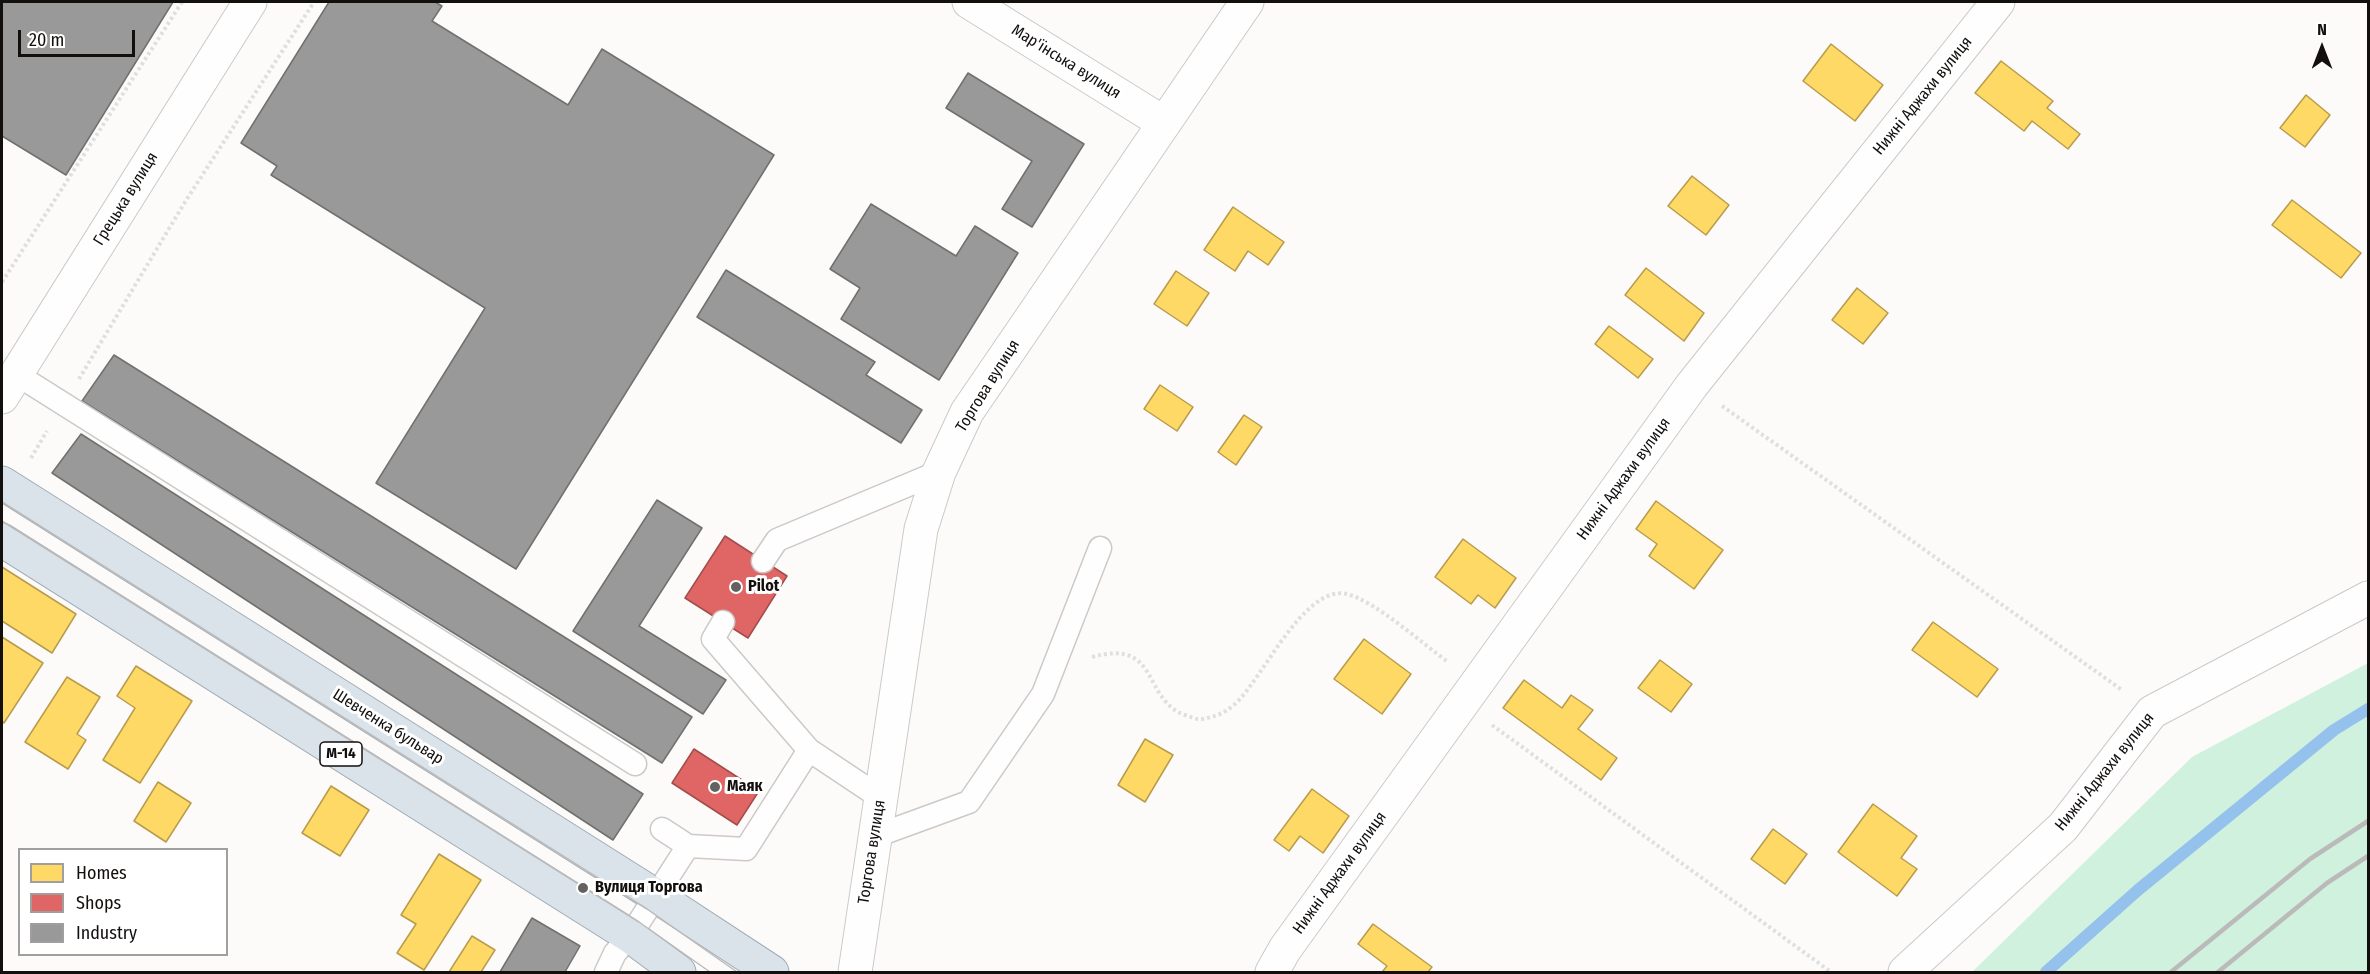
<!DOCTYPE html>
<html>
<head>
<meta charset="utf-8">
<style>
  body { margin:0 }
  #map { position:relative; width:2370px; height:974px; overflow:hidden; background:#fdfbfa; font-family:"Fira Sans Condensed",sans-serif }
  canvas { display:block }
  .frame { position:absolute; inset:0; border:3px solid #120f0d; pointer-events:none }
  .legend { position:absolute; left:18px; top:848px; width:210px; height:108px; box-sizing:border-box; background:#fff; border:2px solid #a09f9e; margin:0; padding:8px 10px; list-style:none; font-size:18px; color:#120f0d }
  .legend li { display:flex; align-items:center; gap:12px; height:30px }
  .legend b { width:30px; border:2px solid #a09f9e }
  .north { position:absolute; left:2292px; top:18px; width:60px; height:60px; -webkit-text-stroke:4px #fff; paint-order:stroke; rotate:0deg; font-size:16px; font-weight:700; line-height:24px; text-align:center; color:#120f0d }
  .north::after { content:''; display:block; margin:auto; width:21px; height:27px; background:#120f0d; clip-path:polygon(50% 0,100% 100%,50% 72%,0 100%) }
  .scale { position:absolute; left:18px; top:30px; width:117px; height:27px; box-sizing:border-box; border:3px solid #120f0d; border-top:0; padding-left:8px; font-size:18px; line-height:21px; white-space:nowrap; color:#120f0d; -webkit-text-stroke:4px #fff; paint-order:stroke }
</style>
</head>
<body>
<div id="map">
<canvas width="2370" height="974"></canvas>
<div class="frame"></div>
<ul class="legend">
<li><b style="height:16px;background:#ffd966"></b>Homes</li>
<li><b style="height:16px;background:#e06666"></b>Shops</li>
<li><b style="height:16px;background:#999"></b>Industry</li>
</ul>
<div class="north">N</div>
<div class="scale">20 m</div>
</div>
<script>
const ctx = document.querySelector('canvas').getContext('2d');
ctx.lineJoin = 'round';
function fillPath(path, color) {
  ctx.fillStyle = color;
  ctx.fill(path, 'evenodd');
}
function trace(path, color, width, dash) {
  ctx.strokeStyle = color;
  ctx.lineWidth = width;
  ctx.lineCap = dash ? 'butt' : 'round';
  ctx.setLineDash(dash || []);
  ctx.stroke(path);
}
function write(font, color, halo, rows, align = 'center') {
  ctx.font = font + ' "Fira Sans Condensed",sans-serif';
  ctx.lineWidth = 6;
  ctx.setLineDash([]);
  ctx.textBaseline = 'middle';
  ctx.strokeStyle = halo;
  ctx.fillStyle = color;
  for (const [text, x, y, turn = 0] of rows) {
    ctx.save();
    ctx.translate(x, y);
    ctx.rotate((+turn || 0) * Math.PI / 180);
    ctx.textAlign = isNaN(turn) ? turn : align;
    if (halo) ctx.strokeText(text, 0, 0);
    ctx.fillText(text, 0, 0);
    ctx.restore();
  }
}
fillPath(new Path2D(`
  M2368,663V972H1972L2192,757Z`), '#d0f1de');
const homes = new Path2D(`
  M1831,44L1883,85L1855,121L1803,81Z
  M2001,61L2053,101L2047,108L2080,134L2068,149L2032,121L2024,131L1975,93Z
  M2306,95L2330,115L2305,147L2280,128Z
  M1692,176L1729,205L1706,235L1668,206Z
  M2292,200L2361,253L2341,278L2272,225Z
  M1233,207L1284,242L1268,265L1248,251L1235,271L1204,250Z
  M1646,268L1704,313L1684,341L1625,295Z
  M1176,271L1209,293L1187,326L1154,304Z
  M1857,288L1888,313L1863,344L1832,320Z
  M1609,326L1653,359L1638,378L1595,344Z
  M1160,385L1193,407L1177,431L1144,409Z
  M1244,415L1262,427L1236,465L1218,452Z
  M1656,501L1723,550L1694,589L1649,556L1657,544L1636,529Z
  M1463,539L1516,578L1495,608L1478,595L1471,604L1435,577Z
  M2,567L76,614L52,653L2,621Z
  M1933,622L1998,669L1977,697L1912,650Z
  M2,637L43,663L4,723L2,721Z
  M1364,639L1411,674L1382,714L1334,679Z
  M1660,660L1692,684L1671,712L1638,688Z
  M136,666L192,701L140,783L103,760L135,708L117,696Z
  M67,677L100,697L77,734L86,740L68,769L25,742Z
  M1524,680L1562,708L1571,695L1593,710L1578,729L1617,758L1601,780L1503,708Z
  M1145,739L1173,755L1145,802L1118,785Z
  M158,782L191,803L166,842L134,821Z
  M331,786L369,810L340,856L302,833Z
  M1312,789L1349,816L1323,853L1300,836L1289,851L1274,840Z
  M1873,804L1917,836L1901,858L1917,869L1897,896L1838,852Z
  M1773,829L1807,854L1785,884L1751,859Z
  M439,854L481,880L424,970L397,953L416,924L401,915Z
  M1373,924L1432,967L1428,972H1382L1387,966L1358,944Z
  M472,936L495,950L481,972H449Z`);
fillPath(homes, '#ffd966');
trace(homes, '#b89c4b', 1.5);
const shops = new Path2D(`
  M725,536L787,576L748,638L685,598Z
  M694,749L759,791L737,825L672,783Z`);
fillPath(shops, '#e06666');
trace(shops, '#a24c4b', 1.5);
const industry = new Path2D(`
  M2,2H173L66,175L2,136Z
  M329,2H435L442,6L432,21L568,105L602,49L774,155L516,569L376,483L485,308L271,175L277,166L241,143Z
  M968,73L1084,144L1032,227L1002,209L1032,161L946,108Z
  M871,204L956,256L975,226L1018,253L939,380L841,319L860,288L830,269Z
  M726,270L875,362L866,375L922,410L901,443L697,317Z
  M114,355L692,717L662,763L82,401Z
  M81,434L643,794L613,840L52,473Z
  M657,500L702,528L639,626L726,680L703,714L573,631Z
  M532,918L580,946L565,972H500Z`);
fillPath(industry, '#999');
trace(industry, '#70706f', 1.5);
trace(new Path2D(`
  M2046,972L2138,890L2334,730L2368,709`), '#94c2ed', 12);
const service = new Path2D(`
  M16,374L635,764
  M763,561L777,540L939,472
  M723,622L713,639L809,750L881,798
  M662,829L688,846
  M873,837L969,802L1043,694L1100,548
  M606,972L615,953L630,936L688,846L746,849L809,750`);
const minor = new Path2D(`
  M969,2L1164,123
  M1272,972L1285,949L1692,385L1998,2
  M1905,972L2063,827L2152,712L2368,598`);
const tertiary = new Path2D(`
  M2,397L250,2
  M855,972L921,529L939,472L967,412L1247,2`);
const trunk = new Path2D(`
  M2,483L656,896L772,972
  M2,540L630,936L679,972`);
trace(service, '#ccc9c7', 25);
trace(minor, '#ccc9c7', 35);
trace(tertiary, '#ccc9c7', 35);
trace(trunk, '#a0abb4', 35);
trace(new Path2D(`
  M2,282L182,2
  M79,379L185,202L314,2
  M1722,406L2122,690
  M31,458L47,431
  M1092,657C1161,638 1141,699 1185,715C1191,717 1196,720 1202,719C1215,717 1225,713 1235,704C1262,680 1304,584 1347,594C1375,601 1423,644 1448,662
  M1492,725L1831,972`), '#dfdfdf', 4, [3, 3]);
trace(service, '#fffefe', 22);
trace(minor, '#fffefe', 33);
trace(tertiary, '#fffefe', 33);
trace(trunk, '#dae3ea', 33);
trace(new Path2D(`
  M2,502L647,909L737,972
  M2,521L639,922L710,972`), '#bbbaba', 1.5);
trace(new Path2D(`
  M2171,972L2310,859L2368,821
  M2218,972L2327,883L2368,856`), '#bbbaba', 4.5);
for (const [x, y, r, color] of [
  [736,587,6,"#646260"],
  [715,787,6,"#646260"],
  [583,888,6,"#646260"]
]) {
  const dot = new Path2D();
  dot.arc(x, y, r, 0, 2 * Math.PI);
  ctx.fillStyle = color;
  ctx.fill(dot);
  trace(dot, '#fff', 2);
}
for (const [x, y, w] of [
  [341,754,42]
]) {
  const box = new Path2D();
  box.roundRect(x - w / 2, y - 12, w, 24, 4.5);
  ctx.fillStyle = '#fff';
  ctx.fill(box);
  trace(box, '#120f0d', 1.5);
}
write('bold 15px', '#120f0d', null, [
  ["М-14",341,754]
]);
write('16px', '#120f0d', '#fff', [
  ["Мар'їнська вулиця",1066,62,32],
  ["Нижні Аджахи вулиця",1923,96,-51],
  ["Грецька вулиця",126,199,-58],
  ["Торгова вулиця",988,386,-58],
  ["Нижні Аджахи вулиця",1624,479,-54],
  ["Шевченка бульвар",388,727,32],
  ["Нижні Аджахи вулиця",2105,772,-51],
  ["Торгова вулиця",872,852,-81],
  ["Нижні Аджахи вулиця",1340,873,-54]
]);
write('bold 16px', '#120f0d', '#fff', [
  ["Pilot",748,587],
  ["Маяк",727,787],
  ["Вулиця Торгова",595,888]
], 'left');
</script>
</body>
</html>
